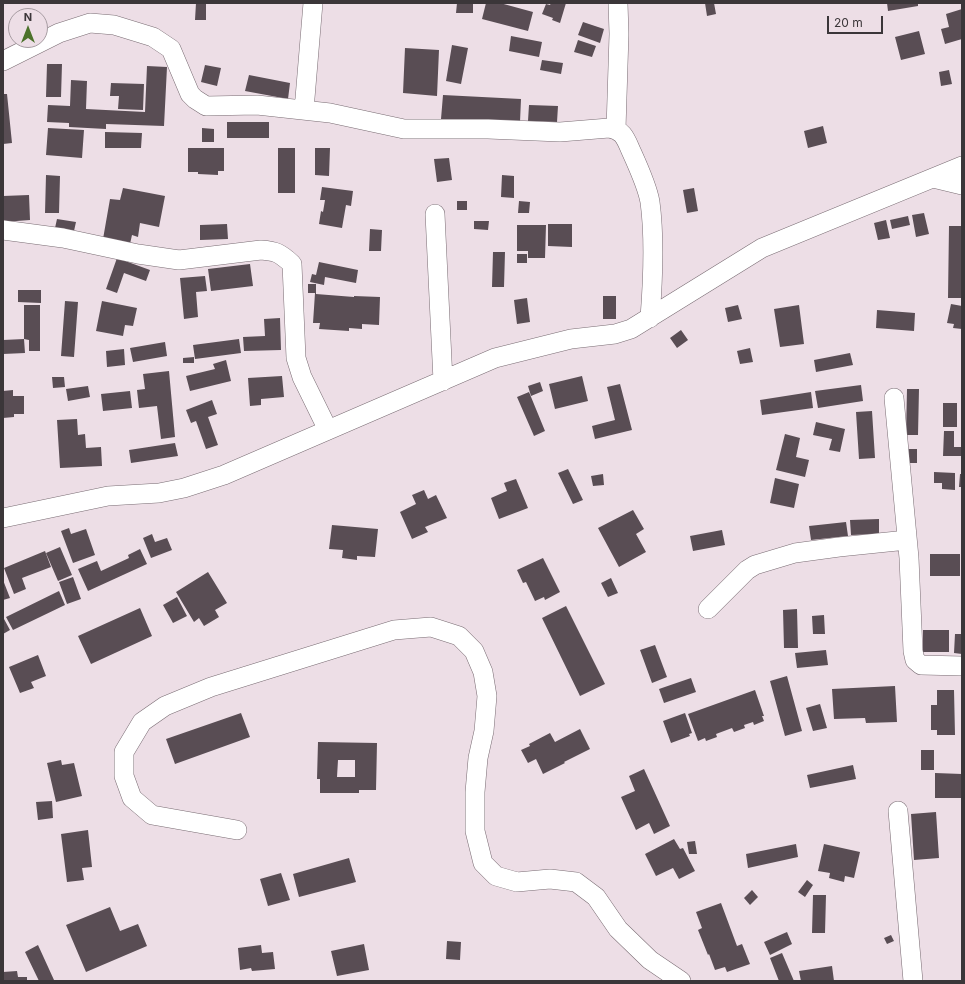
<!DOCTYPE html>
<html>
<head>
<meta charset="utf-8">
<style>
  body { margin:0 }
  #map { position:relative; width:965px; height:984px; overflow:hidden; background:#eddee6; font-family:Inter,sans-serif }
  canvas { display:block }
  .frame { position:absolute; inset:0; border:4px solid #3b3639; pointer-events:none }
  .north { position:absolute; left:8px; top:8px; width:40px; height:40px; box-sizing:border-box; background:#eddee6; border:1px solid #a69ba1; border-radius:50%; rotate:0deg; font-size:11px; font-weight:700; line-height:16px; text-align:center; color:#3b3639 }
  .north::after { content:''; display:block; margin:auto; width:14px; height:18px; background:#4c722b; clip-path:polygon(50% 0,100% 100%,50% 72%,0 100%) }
  .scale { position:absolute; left:827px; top:16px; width:56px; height:18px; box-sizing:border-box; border:2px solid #3b3639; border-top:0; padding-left:5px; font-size:12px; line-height:14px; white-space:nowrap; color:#3b3639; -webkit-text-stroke:3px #eddee6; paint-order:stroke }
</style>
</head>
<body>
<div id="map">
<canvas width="965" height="984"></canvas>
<div class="frame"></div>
<div class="north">N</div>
<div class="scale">20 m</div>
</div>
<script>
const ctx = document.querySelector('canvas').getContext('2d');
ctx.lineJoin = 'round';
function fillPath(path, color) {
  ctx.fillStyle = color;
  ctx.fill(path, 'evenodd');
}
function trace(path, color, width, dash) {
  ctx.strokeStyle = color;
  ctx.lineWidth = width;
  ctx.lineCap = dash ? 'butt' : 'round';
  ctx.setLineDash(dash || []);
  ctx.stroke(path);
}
fillPath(new Path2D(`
  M196,3H206V20H195Z
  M457,3H473V13H456Z
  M486,3H500L533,12L528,31L482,19Z
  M551,3H566L560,23L552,20L553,18L542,14L546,4L550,5Z
  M705,3H714L716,14L707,16Z
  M887,3H918V6L888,11Z
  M962,9V39L945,44L941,29L949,27L946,14Z
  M583,22L604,29L600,43L578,35Z
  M919,31L925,54L901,60L895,37Z
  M511,36L542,42L539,57L509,51Z
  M578,40L596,46L592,57L574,52Z
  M452,45L468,48L461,84L446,81Z
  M405,48L439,50L437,96L403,93Z
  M542,60L563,63L561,74L540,70Z
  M47,64H62L61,97H46Z
  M205,65L221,68L217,86L201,82Z
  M147,66L167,67L164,126L106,124V129L69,127V123L47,122L48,105L70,106L71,80L87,81L86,109L145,112Z
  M949,70L952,84L941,86L939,72Z
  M249,75L290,83L288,99L245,91Z
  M111,83L144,84L143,110L118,109L119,96H110Z
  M3,94H7L12,143L3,144Z
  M443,95L521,99L520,122L441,119Z
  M529,105L558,106L557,122L528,121Z
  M227,122H269V138H227Z
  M823,126L827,143L808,148L804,131Z
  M48,128L84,130L82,158L46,155Z
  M202,128L214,129V142H202Z
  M105,132L142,133L141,148H105Z
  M188,148H224V171H218V175L198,174V172H188Z
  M278,148H295V193H278Z
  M315,148H330L329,176L315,175Z
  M449,158L452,180L437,182L434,159Z
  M46,175L60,176L59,213H45Z
  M502,175L514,176V198L501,197Z
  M322,187L353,191L351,206L346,205L342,228L319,224L321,211L323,212L325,200H320Z
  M123,188L165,196L159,227L140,223L138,237L132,235L130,244L103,239L110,199L120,200Z
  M694,188L698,211L687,213L683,190Z
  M29,195L30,220L3,222V196Z
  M457,201H467V210H457Z
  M519,201L530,202L529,213H518Z
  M924,213L929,234L916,237L912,215Z
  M908,216L910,225L892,229L890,220Z
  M57,219L76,222L74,231L55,228Z
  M886,220L890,238L878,240L874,223Z
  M474,221H489L488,230L474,229Z
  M227,224L228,239L200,240V225Z
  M548,224H572V247L548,246Z
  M517,225H546L545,258H528V251H517Z
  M949,226H962V298H948Z
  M370,229L382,230L381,251H369Z
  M493,252H505L504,287H492Z
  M517,254H527V263H517Z
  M117,258L150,270L146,281L124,273L117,293L106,289Z
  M319,262L358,270L356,283L325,277L324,285L310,282L312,274L316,275Z
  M250,264L253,286L211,291L208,269Z
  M205,276L207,291L196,292L198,317L184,319L180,278Z
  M308,284H316V294L354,297V296L380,297L379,325L362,324V329L349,328V331L319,329L320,323H313L315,293H308Z
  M18,290H41V303L18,302Z
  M603,296H616V319H603Z
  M527,298L530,322L517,324L514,300Z
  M65,301L78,302L74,357L61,356Z
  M102,301L137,308L133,326L125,325L123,336L96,331Z
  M951,304L962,306V329L953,328L954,324L947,323Z
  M24,305H40V351H29V340L24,339Z
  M738,305L742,319L728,322L725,308Z
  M799,305L804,344L780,347L774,309Z
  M877,310L915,313L914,331L876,328Z
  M280,318L281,350L244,351L243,337L265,336L264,319Z
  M681,330L688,340L677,348L670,338Z
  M24,339L25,353L3,354V340Z
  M239,339L241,353L195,359L193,345Z
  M165,342L167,356L133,362L130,348Z
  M750,348L753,362L740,364L737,351Z
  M124,349L125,365L107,367L106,351Z
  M850,353L853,365L816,372L814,360Z
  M194,357V363H183V358Z
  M226,360L231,381L190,391L186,376L215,369L213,364Z
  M169,371L175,437L161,439L157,406L139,408L137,390L145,389L143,374Z
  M282,376L284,397L261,399V405L250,406L248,378Z
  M582,376L588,401L555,409L549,384Z
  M52,377H64L65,387L53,388Z
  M540,382L543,391L531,396L528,386Z
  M620,384L632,430L595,439L592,426L615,420L607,387Z
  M861,385L863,401L818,408L815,391Z
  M88,386L90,397L68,401L66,389Z
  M907,389H919L918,435H906Z
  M13,390V396H24V414H14V417L3,418V391Z
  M130,391L132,408L103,411L101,394Z
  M529,392L545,431L534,436L517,397Z
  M811,392L813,408L762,415L760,400Z
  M212,400L217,414L208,417L218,445L206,449L196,421L191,423L186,410Z
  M943,403H957V427H943Z
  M872,411L875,458L859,459L856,412Z
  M77,419L78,435L85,434L86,448L101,447L102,466L60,468L57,420Z
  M816,422L845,429L840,452L829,450L832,439L813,435Z
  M944,431H954V447H962V456H943Z
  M785,434L800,438L796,457L809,460L805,477L776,470Z
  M175,443L178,456L131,463L129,450Z
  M908,449H917V463H908Z
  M568,469L583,500L573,504L558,473Z
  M934,472L955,473V490L942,489V483H934Z
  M603,474L604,485L593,486L591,476Z
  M960,474H962V487H959Z
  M775,478L799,484L794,508L770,503Z
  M516,479L528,508L499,519L491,498L507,491L504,483Z
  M424,490L428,499L436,495L447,518L425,527L428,532L412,539L400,512L416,504L412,495Z
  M633,510L644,529L636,534L646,552L619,567L598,528Z
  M879,519V534L851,535L850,520Z
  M846,522L848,536L811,540L809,526Z
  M332,525L378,529L375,557L357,556V560L342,558L343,550L329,549Z
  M69,528L71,534L86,529L95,555L73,563L61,531Z
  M722,530L725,545L693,551L690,536Z
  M152,534L155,542L167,538L172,550L151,558L143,538Z
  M60,547L72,575L58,581L46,553Z
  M140,549L147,564L88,591L78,569L97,561L101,571L129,558L128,555Z
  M45,551L51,567L22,578L26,589L14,594L4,568Z
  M930,554H960V576H930Z
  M543,558L560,592L545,600L544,597L535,601L526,582L523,583L517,570Z
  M208,572L227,603L215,610L219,617L204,626L199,618L194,622L176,592Z
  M73,577L81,599L67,604L59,582Z
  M611,578L618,593L608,597L601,583Z
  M3,580L10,598L3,600Z
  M59,591L65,605L13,630L6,617Z
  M177,597L187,616L173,623L163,605Z
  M566,606L605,684L580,696L542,618Z
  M140,608L152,636L91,664L78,636Z
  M797,609L798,648H784L783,610Z
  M824,615L825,634H813L812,616Z
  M3,619H4L10,630L3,634Z
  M923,630H949V652H923Z
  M955,634H962V654L954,653Z
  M655,645L667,677L652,683L640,650Z
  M826,650L828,665L797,668L795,653Z
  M38,655L46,676L31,682L34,688L20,693L9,667Z
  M787,676L802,731L785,736L770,681Z
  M691,678L696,692L664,703L659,689Z
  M895,686L897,722L866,723L865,718L834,719L832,689Z
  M755,690L764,716H762L764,721L754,725L753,722L744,725L745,728L734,732L732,728L716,734L717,737L706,741L705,738L698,741L688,714Z
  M937,690H954L955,735H937V730H931V705H937Z
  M820,704L827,728L813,731L806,708Z
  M241,713L250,737L175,764L166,739Z
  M685,713L692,733L689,734L690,736L671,743L663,721Z
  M580,729L590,749L564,762L565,763L543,774L536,759L528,763L521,750L530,746L529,744L550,733L555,742Z
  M318,742L377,743L376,790H359V793H320V779H317ZM338,760H355V777H337Z
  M921,750H934V770H921Z
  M61,760L62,765L74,763L82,796L56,802L47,763Z
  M853,765L856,779L810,788L807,775Z
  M644,769L670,826L654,834L649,823L636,830L621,797L635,791L629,776Z
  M935,773L962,774V798H935Z
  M52,801L53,818L38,820L36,802Z
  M936,812L939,858L914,860L911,814Z
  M88,830L92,867L82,868L84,880L67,882L61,834Z
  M674,839L680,849L683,848L695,871L679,879L673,868L656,876L645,854Z
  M695,841L697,854H689L687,842Z
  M796,844L798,857L748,868L746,854Z
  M824,844L860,852L854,878L845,876L844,882L829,878L830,873L818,871Z
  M349,858L356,882L299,897L293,874Z
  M281,873L290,900L268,906L260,879Z
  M807,880L813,885L805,897L798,892Z
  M752,890L758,897L750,905L744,898Z
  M813,895H826L825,933H812Z
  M721,903L737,946L742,944L750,964L727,972L725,967L715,970L709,954L708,955L698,930L702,928L696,912Z
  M110,907L120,931L138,924L147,946L86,972L66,925Z
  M787,932L792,944L770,955L764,942Z
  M891,935L894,941L887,944L884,938Z
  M447,941L461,942L460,960L446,959Z
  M364,944L369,970L337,976L331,951Z
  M38,945L54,980L51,981H39L25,952Z
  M261,945L262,953L273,952L275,969L252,971L251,968L240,970L238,948Z
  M782,953L794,981H779L770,958Z
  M832,966L834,981H801L799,971Z
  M17,971L18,977H27V981H3V972Z`), '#594d54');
const minor = new Path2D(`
  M3,61L59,33L90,23L114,25L153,37L171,49L190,94L195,99L206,106L257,105L330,113L404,129H488L560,132L609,128C624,130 626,140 632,153C637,164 648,190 650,202C655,239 653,280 650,318
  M304,110L313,3
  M616,129L619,34L618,3
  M933,178L962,185
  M435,214L443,381
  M3,230L63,238L138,254L179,260L261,250C276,251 280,253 292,264L296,358L302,377L328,430
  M894,398L909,558L913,651L915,660L921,665L962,666
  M3,518L108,496L159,493L184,488L224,475L495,358L571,339L615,334L631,329L762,248L962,166
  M708,609L747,570L755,565L795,553L839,547L907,540
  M898,811L913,981
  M237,830L152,815L132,798L124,776V752L142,722L165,706L211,687L394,630L431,627L459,636L474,651L483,672L487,696L484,731L478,758L475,792V831L483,863L496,876L517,882L550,879L576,882L596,897L618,929L650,960L681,981`);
trace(minor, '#796c73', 20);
trace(minor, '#fff', 19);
</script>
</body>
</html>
